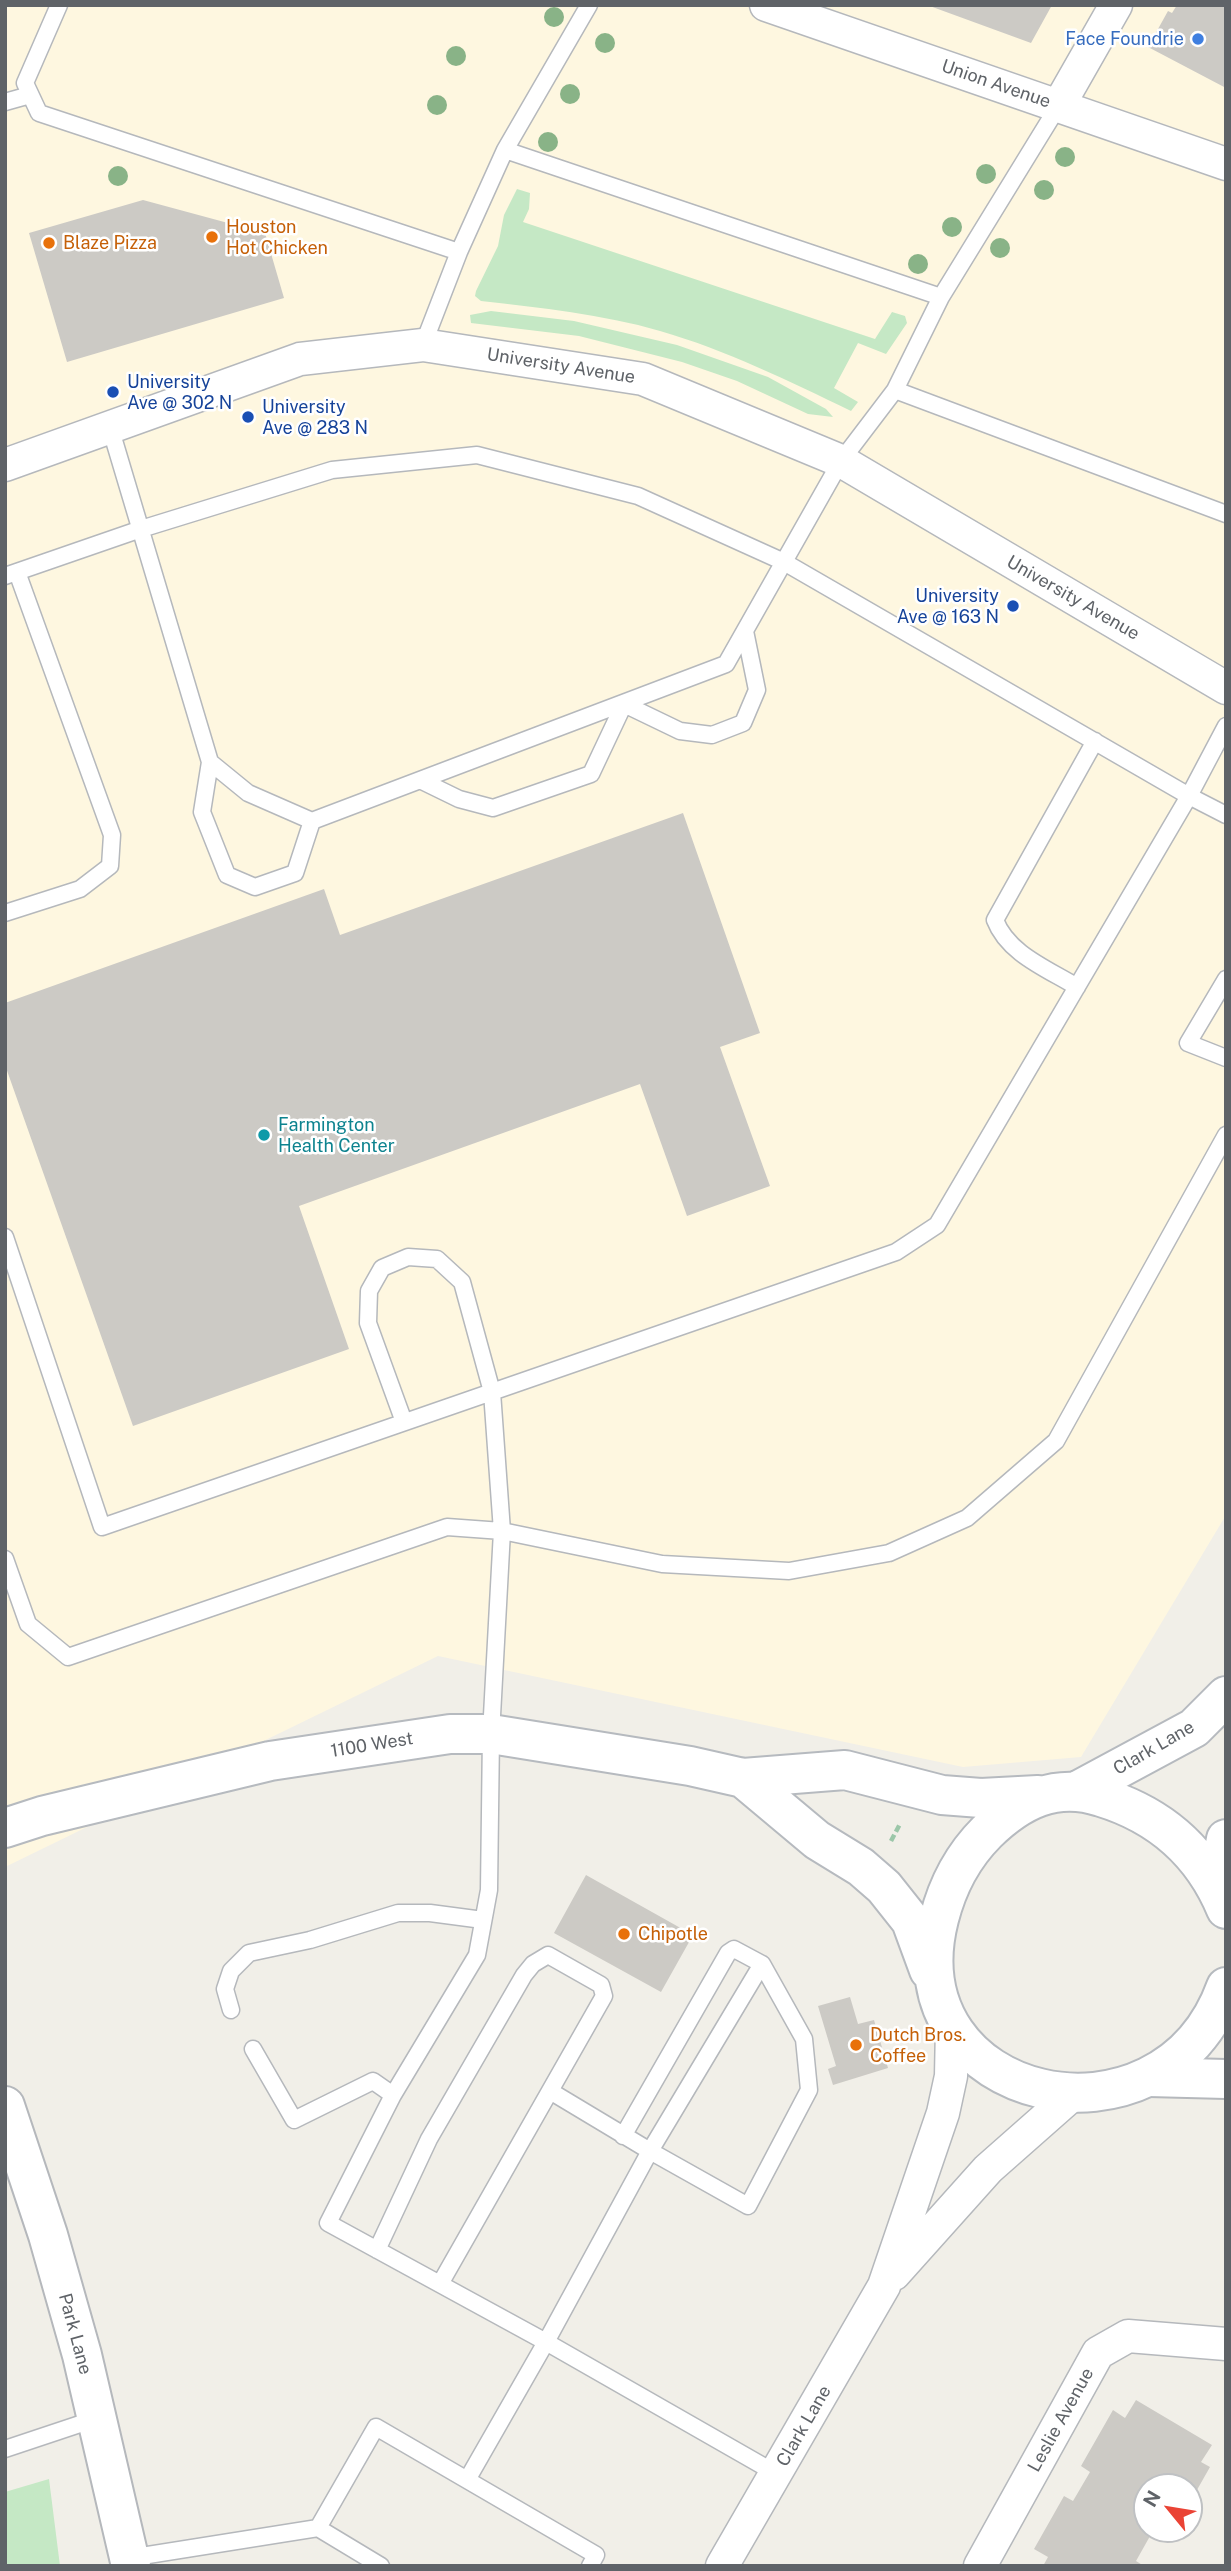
<!DOCTYPE html>
<html>
<head>
<meta charset="utf-8">
<style>
  body { margin:0 }
  #map { position:relative; width:1231px; height:2571px; overflow:hidden; background:#f1efe8; font-family:"Public Sans",sans-serif }
  canvas { display:block }
  .frame { position:absolute; inset:0; border:7px solid #5f6368; pointer-events:none }
  .north { position:absolute; left:1133px; top:2473px; width:70px; height:70px; box-sizing:border-box; background:#fff; border:2px solid #bfc1c3; border-radius:50%; rotate:300deg; font-size:19px; font-weight:700; line-height:28px; text-align:center; color:#5f6368 }
  .north::after { content:''; display:block; margin:auto; width:24px; height:32px; background:#ea4335; clip-path:polygon(50% 0,100% 100%,50% 72%,0 100%) }
</style>
</head>
<body>
<div id="map">
<canvas width="1231" height="2571"></canvas>
<div class="frame"></div>
<div class="north">N</div>
</div>
<script>
const ctx = document.querySelector('canvas').getContext('2d');
ctx.lineJoin = 'round';
function fillPath(path, color) {
  ctx.fillStyle = color;
  ctx.fill(path, 'evenodd');
}
function trace(path, color, width, dash) {
  ctx.strokeStyle = color;
  ctx.lineWidth = width;
  ctx.lineCap = dash ? 'butt' : 'round';
  ctx.setLineDash(dash || []);
  ctx.stroke(path);
}
function write(font, color, halo, rows, align = 'center') {
  ctx.font = font + ' "Public Sans",sans-serif';
  ctx.lineWidth = 5;
  ctx.setLineDash([]);
  ctx.textBaseline = 'middle';
  ctx.strokeStyle = halo;
  ctx.fillStyle = color;
  for (const [text, x, y, turn = 0] of rows) {
    ctx.save();
    ctx.translate(x, y);
    ctx.rotate((+turn || 0) * Math.PI / 180);
    ctx.textAlign = isNaN(turn) ? turn : align;
    if (halo) ctx.strokeText(text, 0, 0);
    ctx.fillText(text, 0, 0);
    ctx.restore();
  }
}
fillPath(new Path2D(`
  M5,5H1226V1515L1081,1757L963,1767L438,1656L5,1867Z`), '#fef7e0');
fillPath(new Path2D(`
  M517,189L530,193L529,209L523,222L875,339L892,312L905,316L907,323L886,354L858,343L834,388L858,402L851,411C789,381 726,350 660,331C602,314 541,308 481,301L475,296L476,291L498,246L504,215Z
  M491,311L574,321L677,345L768,377L826,409L833,417L808,414L737,381L682,362L579,336L471,323L470,315Z
  M49,2479L60,2566H5V2492Z`), '#c5e8c5');
fillPath(new Path2D(`
  M927,5H1052L1031,43Z
  M1177,5H1226V88L1148,47L1168,11L1172,13Z
  M143,200L265,233L284,298L67,362L29,233Z
  M683,813L760,1033L720,1047L770,1186L687,1216L640,1084L299,1206L349,1349L133,1426L5,1065V1003L324,889L340,935Z
  M586,1875L693,1935L661,1992L554,1933Z
  M850,1997L858,2024L874,2020L888,2068L833,2085L828,2069L836,2066L818,2006Z
  M1136,2400L1212,2445L1201,2462L1210,2467L1189,2504V2487H1147V2529H1154L1136,2561L1144,2566H1043L1048,2557L1034,2549L1064,2496L1073,2501L1090,2472L1081,2466L1113,2410L1125,2418Z`), '#cccac5');
const service = new Path2D(`
  M59,5L25,83L39,113L459,252L423,345
  M5,102L30,95
  M505,150L589,5
  M459,252L505,150L941,297
  M895,390L1226,514
  M110,427L210,762L202,812L227,875L255,887L295,873L312,821L248,793L210,762
  M5,576L141,529L332,470L477,455L638,496L784,562L1189,796L1226,726
  M420,780L459,799L493,808L591,774L624,704L680,731L712,735L743,723L757,690L745,631
  M312,821L726,664L841,461L895,390L941,297L1059,105
  M5,913L80,889L110,866L112,835L17,572
  M1226,979L1188,1043L1226,1058
  M1077,987C1048,969 1008,954 995,920L1095,741
  M5,1237L102,1527L896,1252L937,1225L1189,796L1226,815
  M5,1559L28,1624L68,1657L447,1527L502,1531L492,1392L462,1282L437,1259L408,1257L382,1268L369,1291L368,1323L404,1422
  M231,2010L225,1989L231,1971L249,1953L310,1940L398,1913H430L483,1920
  M253,2049L294,2120L373,2081L393,2095
  M623,2136L728,1953L734,1949L762,1964L804,2039L809,2090L748,2206L650,2151L762,1964
  M377,2250L429,2139L524,1975L533,1964L548,1955L601,1985L604,1996L440,2284
  M5,2449L98,2418
  M777,2474L546,2342L328,2223L393,2095L477,1955L489,1890L491,1734L502,1531L662,1564L789,1571L889,1553L967,1518L1056,1441L1226,1135
  M467,2480L546,2342L650,2151L550,2091
  M318,2528L376,2427L596,2555L590,2566
  M129,2558L318,2528L381,2566`);
const minor = new Path2D(`
  M766,5L1226,164
  M1059,105L1116,5
  M5,465L300,359L423,345L643,379L841,461L1226,688
  M894,2274L988,2169L1073,2094
  M722,2566L884,2286L943,2113L951,2076L952,2027
  M980,2566L1098,2353L1128,2336L1226,2344`);
const tertiary = new Path2D(`
  M1149,2077L1226,2079
  M5,2106L48,2235L82,2355L131,2566`);
const secondary = new Path2D(`
  M743,1778L817,1840L861,1867L884,1887L911,1921L929,1970
  M1077,1791L1194,1728L1226,1696
  M5,1828L42,1816L270,1761L450,1734H491L690,1766L743,1778L845,1770L942,1795L981,1798L1038,1795
  M1217,1888L1226,1839
  M1226,1909C1202,1851 1160,1815 1101,1797C1056,1782 1020,1800 987,1832C963,1856 947,1887 939,1919C892,2103 1162,2164 1226,1987`);
trace(service, '#b5b8bc', 19);
trace(minor, '#b5b8bc', 35);
trace(tertiary, '#b5b8bc', 42);
trace(secondary, '#b6babf', 42);
trace(new Path2D(`
  M891,1841L900,1824`), '#9cc7a9', 4.5, [7, 3.5]);
trace(service, '#fff', 16);
trace(minor, '#fff', 32);
trace(tertiary, '#fff', 38);
trace(secondary, '#fff', 38);
ctx.fillStyle = '#89b387';
for (const [x, y] of [
  [554,17],
  [605,43],
  [456,56],
  [570,94],
  [437,105],
  [548,142],
  [1065,157],
  [986,174],
  [118,176],
  [1044,190],
  [952,227],
  [1000,248],
  [918,264]
]) {
  ctx.beginPath();
  ctx.arc(x, y, 10, 0, 2 * Math.PI);
  ctx.fill();
}
for (const [x, y, r, color] of [
  [1198,39,7,"#3f7fe0"],
  [212,237,7,"#e8710a"],
  [49,243,7,"#e8710a"],
  [113,392,7,"#1a4fb4"],
  [248,417,7,"#1a4fb4"],
  [1013,606,7,"#1a4fb4"],
  [264,1135,7,"#0f9aa8"],
  [624,1934,7,"#e8710a"],
  [856,2045,7,"#e8710a"]
]) {
  const dot = new Path2D();
  dot.arc(x, y, r, 0, 2 * Math.PI);
  ctx.fillStyle = color;
  ctx.fill(dot);
  trace(dot, '#fff', 2.5);
}
write('18px', '#366cbe', '#fff', [
  ["Face Foundrie",1184,39]
], 'right');
write('18px', '#5f6368', '#fff', [
  ["Union Avenue",996,84,19],
  ["University Avenue",561,366,9],
  ["University Avenue",1073,598,30],
  ["1100 West",372,1745,-9],
  ["Clark Lane",1154,1748,-30],
  ["Park Lane",75,2334,75],
  ["Leslie Avenue",1061,2420,-61],
  ["Clark Lane",804,2426,-60]
]);
write('18px', '#c56008', '#fff', [
  ["Houston",226,227],
  ["Hot Chicken",226,248],
  ["Blaze Pizza",63,243],
  ["Chipotle",638,1934],
  ["Dutch Bros.",870,2035],
  ["Coffee",870,2056]
], 'left');
write('18px', '#164399', '#fff', [
  ["University",127,382],
  ["Ave @ 302 N",127,403],
  ["University",262,407],
  ["Ave @ 283 N",262,428],
  ["University",999,596,"right"],
  ["Ave @ 163 N",999,617,"right"]
], 'left');
write('18px', '#0d838f', '#fff', [
  ["Farmington",278,1125],
  ["Health Center",278,1146]
], 'left');
</script>
</body>
</html>
